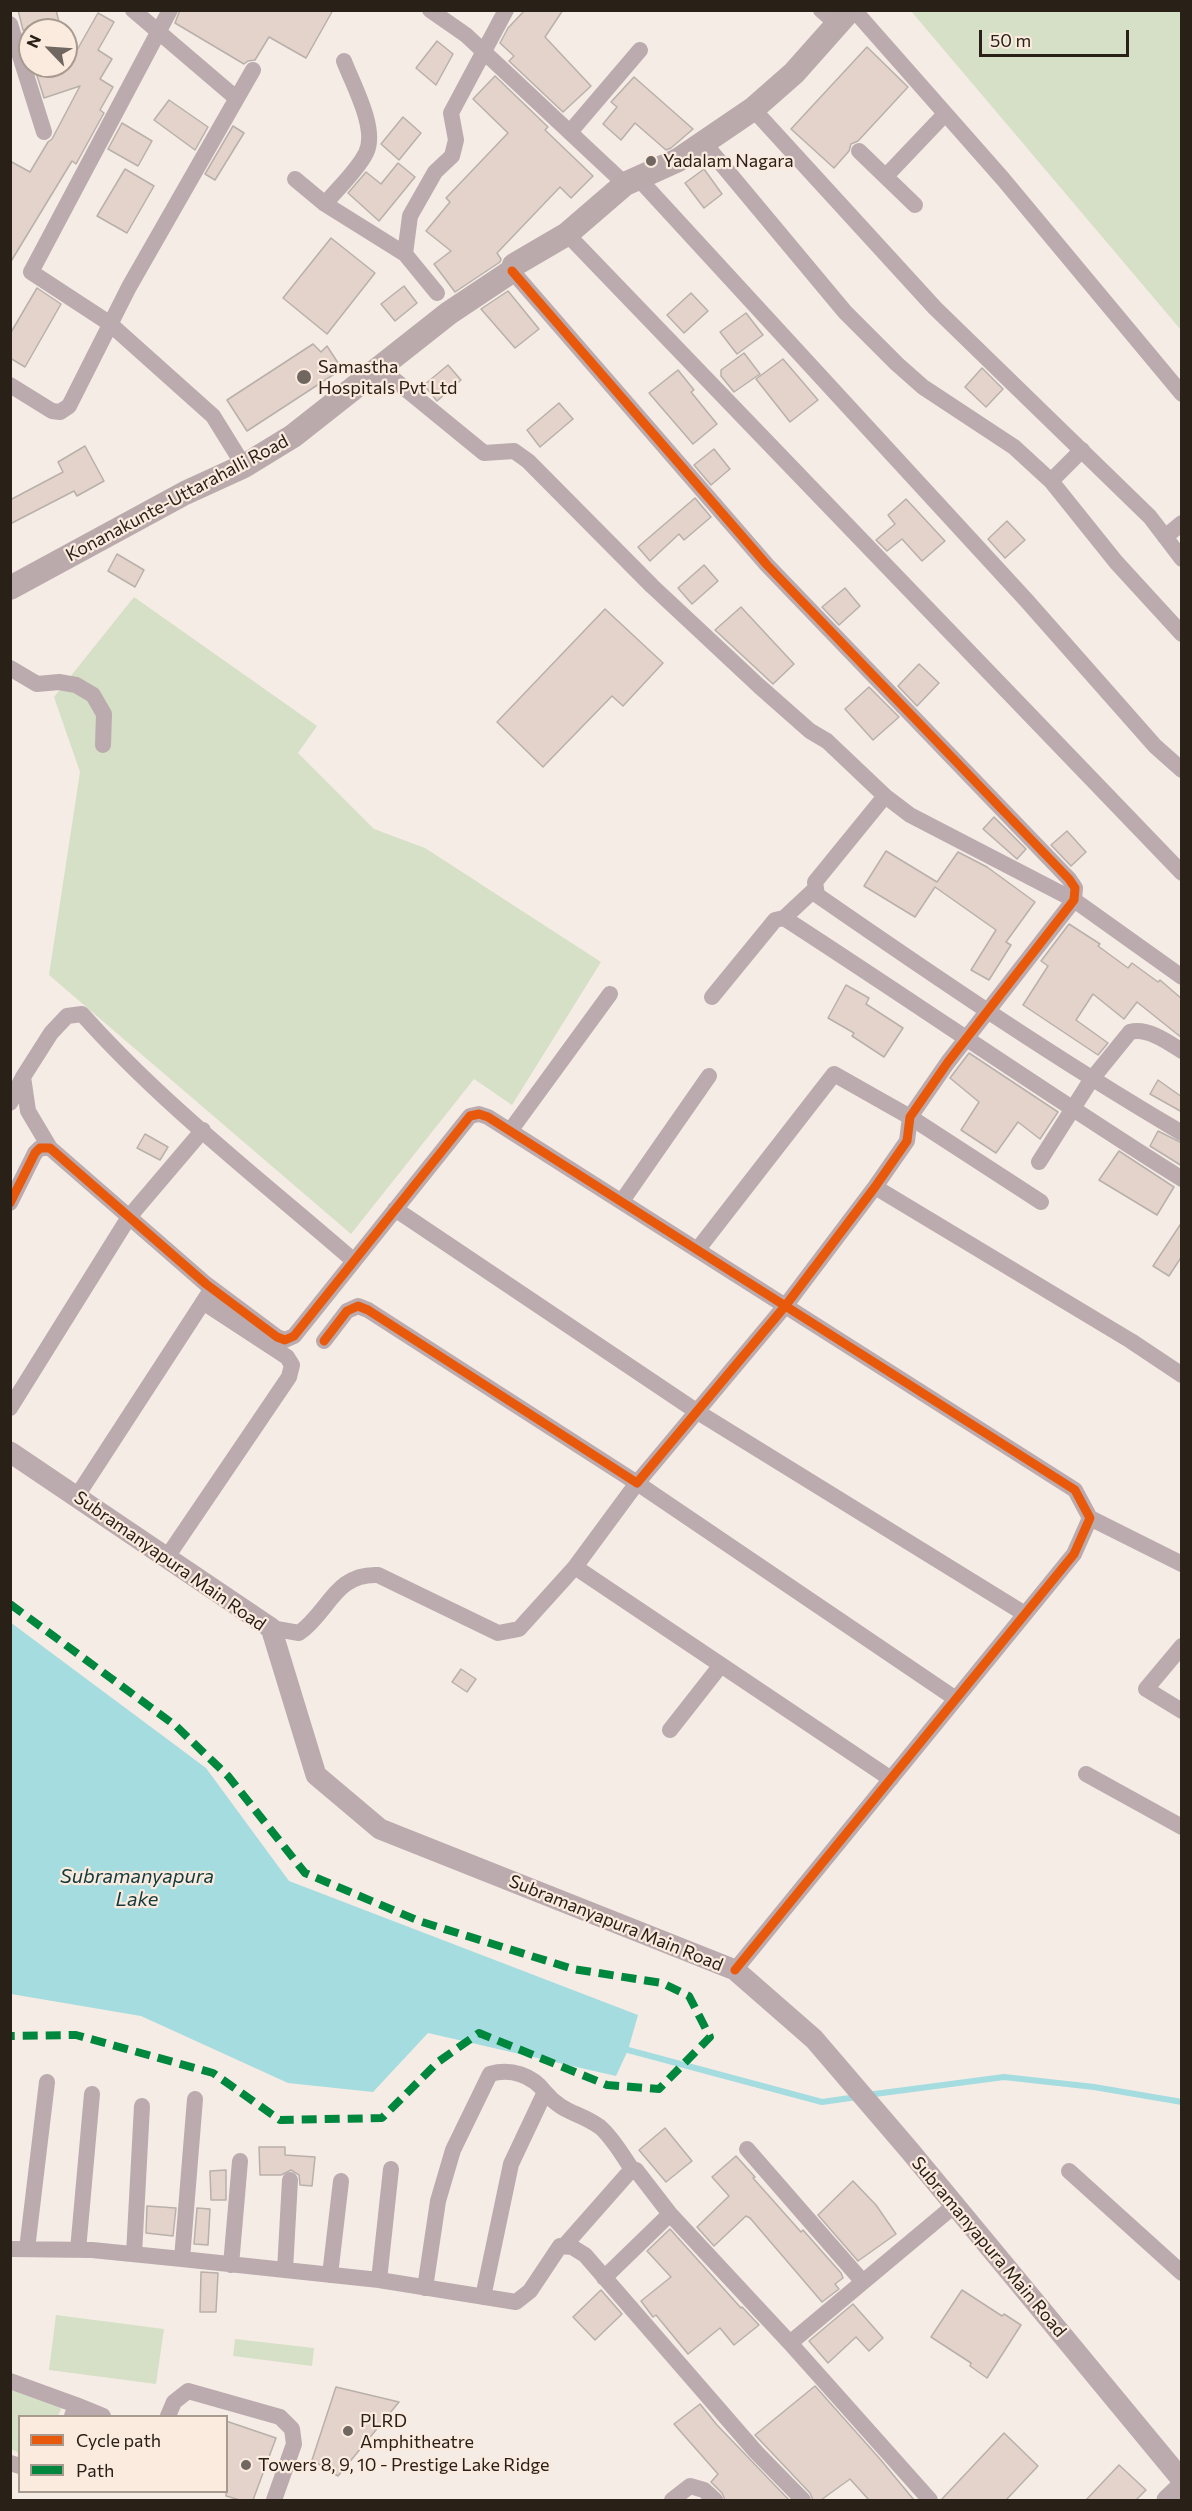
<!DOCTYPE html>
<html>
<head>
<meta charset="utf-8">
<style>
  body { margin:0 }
  #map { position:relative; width:1192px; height:2511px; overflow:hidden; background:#f5ece5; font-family:Commissioner,sans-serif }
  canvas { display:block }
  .frame { position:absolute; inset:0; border:12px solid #292018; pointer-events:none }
  .legend { position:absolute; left:18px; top:2415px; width:210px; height:78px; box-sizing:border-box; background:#fbebdf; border:2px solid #a79a8f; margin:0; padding:8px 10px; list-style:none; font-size:18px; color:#292018 }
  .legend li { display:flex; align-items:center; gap:12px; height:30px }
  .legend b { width:30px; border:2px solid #a79a8f }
  .north { position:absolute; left:18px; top:18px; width:60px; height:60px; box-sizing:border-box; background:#fbebdf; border:2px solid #a79a8f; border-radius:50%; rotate:295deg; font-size:16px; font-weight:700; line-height:24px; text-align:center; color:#292018 }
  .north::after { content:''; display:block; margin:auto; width:21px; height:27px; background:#706760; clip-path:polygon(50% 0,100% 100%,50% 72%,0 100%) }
  .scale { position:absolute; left:979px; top:30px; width:150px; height:27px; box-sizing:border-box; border:3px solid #292018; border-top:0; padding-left:8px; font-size:18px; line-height:21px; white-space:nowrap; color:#292018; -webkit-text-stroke:4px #fbebdf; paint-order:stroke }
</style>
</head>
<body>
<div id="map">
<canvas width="1192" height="2511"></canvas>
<div class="frame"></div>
<ul class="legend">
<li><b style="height:8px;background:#e8590c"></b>Cycle path</li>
<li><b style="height:8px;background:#00873e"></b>Path</li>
</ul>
<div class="north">N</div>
<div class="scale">50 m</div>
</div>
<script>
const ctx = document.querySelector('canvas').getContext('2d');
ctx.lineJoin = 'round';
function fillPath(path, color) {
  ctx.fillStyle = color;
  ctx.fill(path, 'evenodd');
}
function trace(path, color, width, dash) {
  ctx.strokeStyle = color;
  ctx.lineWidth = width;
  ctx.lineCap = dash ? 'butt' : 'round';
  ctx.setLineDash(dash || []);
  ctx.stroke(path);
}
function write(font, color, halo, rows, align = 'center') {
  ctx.font = font + ' Commissioner,sans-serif';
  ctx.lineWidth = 4.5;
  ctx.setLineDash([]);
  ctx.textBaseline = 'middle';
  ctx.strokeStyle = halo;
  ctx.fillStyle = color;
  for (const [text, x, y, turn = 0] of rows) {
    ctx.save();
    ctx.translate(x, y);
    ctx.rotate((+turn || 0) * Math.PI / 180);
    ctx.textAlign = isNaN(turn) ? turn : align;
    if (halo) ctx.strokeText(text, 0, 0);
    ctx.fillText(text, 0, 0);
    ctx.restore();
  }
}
fillPath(new Path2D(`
  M911,11H1181V330Z
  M134,597L317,726L298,753L374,829L425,848L601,962L512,1105L474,1079L351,1234L49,975L80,772L54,697Z
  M56,2315L164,2329L156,2384L49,2370Z
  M235,2339L314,2348L312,2366L233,2356Z
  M10,2387L62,2407L58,2416H20L19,2453L11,2449Z`), '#d5e0c6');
fillPath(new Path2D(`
  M10,1622L206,1768L289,1881L638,2015L628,2050L616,2076L428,2033L373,2092L288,2083L141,2016L11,1994Z`), '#a4dcdf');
trace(new Path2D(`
  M628,2050L822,2102L857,2097
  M867,2095L1004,2077L1094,2087L1182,2102`), '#a4dcdf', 6);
const building = new Path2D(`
  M18,10H56L61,30H23Z
  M180,10H333L306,58L269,37L255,60L248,61L244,64L175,23Z
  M525,10H563L545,37L591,86L563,112L509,61L514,56L500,43L508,28Z
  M98,13L114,22L98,50L112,59L100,79L113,87L100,110L104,113L76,164L72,161L10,263V161L30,172L48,142L52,139L80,86L44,98L34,66H68Z
  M437,41L453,54L436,85L416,68Z
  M867,47L908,87L858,141L851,144L849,151L834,168L791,129Z
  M495,76L548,127L545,130L593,176L571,198L560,187L497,253L501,259L500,262L455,292L434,264L451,251L426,231L450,202L446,198L508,133L473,99Z
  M634,77L693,129L671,148L666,150L635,123L621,140L603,124L617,107L611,102Z
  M169,100L208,127L195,150L154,120Z
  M403,117L421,133L399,160L381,144Z
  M122,123L152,141L138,166L108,149Z
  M233,126L244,133L215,180L205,174Z
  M398,163L415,177L379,221L348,193L366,172L381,184Z
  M125,169L154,186L127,233L97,216Z
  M704,169L722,194L704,208L685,183Z
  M331,238L375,273L327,334L283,298Z
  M404,286L417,303L395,321L381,304Z
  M37,288L61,304L25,367L10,358V334Z
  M508,291L539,329L515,348L481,309Z
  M691,293L708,311L684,333L667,315Z
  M746,313L763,335L737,354L720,332Z
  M313,344L321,352L327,346L342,369L247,431L227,400Z
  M744,353L760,374L734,392L721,376V370Z
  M783,359L818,400L790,422L756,379Z
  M448,365L461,380L437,401L424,385Z
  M982,368L1003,389L986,407L965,387Z
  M678,370L694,390L691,392L717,424L693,444L649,393Z
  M559,403L573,419L540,447L527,430Z
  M85,446L104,481L77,496L74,491L10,524V500L63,472L58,462Z
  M714,449L730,469L711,485L694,465Z
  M695,498L711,517L684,540L679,534L650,561L638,547Z
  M906,499L945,541L922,561L902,539L887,551L876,540L895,524L888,515Z
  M1007,521L1025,540L1005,558L988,539Z
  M117,554L144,570L135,587L108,571Z
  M704,565L718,581L692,604L678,588Z
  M845,588L860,606L839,625L822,607Z
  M741,607L794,664L773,684L715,630Z
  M605,609L663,663L623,706L612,696L543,767L497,722Z
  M919,664L939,683L917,706L898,686Z
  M869,687L899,717L873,740L845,709Z
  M994,817L1026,849L1017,859L983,829Z
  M1067,831L1086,852L1071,866L1051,845Z
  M886,851L937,882L958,852L987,867L1035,902L1006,942L1011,945L989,980L971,970L996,930L935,887L915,917L864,886Z
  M1069,924L1100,944L1098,946L1128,968L1132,963L1158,982L1160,980L1182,999V1038L1137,1002L1124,1019L1093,994L1076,1020L1108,1043L1098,1055L1023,1005L1048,966L1041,961Z
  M846,985L869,998L866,1004L903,1028L884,1057L852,1036L854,1033L828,1018Z
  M969,1053L1058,1112L1040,1139L1018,1122L996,1153L961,1130L979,1102L950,1078Z
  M1158,1080L1182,1097V1112L1150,1094Z
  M1158,1131L1182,1143V1166L1150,1146Z
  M145,1134L168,1147L160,1160L137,1148Z
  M1119,1151L1174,1187L1157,1215L1099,1180Z
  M1182,1222V1256L1169,1276L1153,1266Z
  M461,1669L476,1679L467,1692L452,1682Z
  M665,2128L692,2161L666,2182L639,2150Z
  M259,2147H285V2155L315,2157L312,2186L300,2185L299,2175L291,2170L281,2175H260Z
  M736,2156L755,2177L753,2178L801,2232L803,2230L841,2273L843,2278L835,2284L839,2289L822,2302L750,2218L746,2216L714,2246L697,2227L729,2196L712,2177Z
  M226,2170V2200H211L210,2171Z
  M853,2181L876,2205L896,2234L858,2261L818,2215Z
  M147,2206L176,2208L173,2236L146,2233Z
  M197,2208L210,2209L208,2245L194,2244Z
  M670,2229L741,2308L742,2307L759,2325L734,2345L720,2328L688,2354L656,2315L653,2317L641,2301L671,2277L647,2251Z
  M201,2272L218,2273L216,2312H200Z
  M601,2290L622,2314L595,2340L573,2317Z
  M962,2290L1002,2316L1004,2314L1021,2325L987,2378L970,2366L971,2363L931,2337Z
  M853,2304L883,2338L869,2351L856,2337L828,2363L809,2341Z
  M815,2386L880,2459L914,2500H869L850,2479L821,2500H813L810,2493L755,2435Z
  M336,2387L399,2402L338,2476L312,2460Z
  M700,2404L717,2425L789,2500H725L722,2493L711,2482L718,2474L674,2424Z
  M226,2421L276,2438L253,2500H240L226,2496Z
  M1004,2433L1038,2466L1006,2500H941Z
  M1119,2465L1146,2490L1136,2500H1086Z`);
fillPath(building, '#e3d3cb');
trace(building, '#b9b0ab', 1.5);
trace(new Path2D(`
  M133,10L236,98
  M170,10L31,272L109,323L213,416L244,466
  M430,10L466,35L625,184
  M821,10L837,24
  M854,10L1003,179L1182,394
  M10,24L44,132
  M753,109L935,308L1150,517L1182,559
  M570,132L640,50
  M704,143L845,312L897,364L923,387L1014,447L1051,481L1116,562L1182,634
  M859,151L915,205
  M886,176L945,114
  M638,178L1027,601L1155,746L1182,770
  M295,179L325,204L405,254
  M325,204C338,188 357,171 366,153C378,129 353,85 344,61
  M567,234L1182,873
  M437,293L405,254L410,216L435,172L452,156L456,140L451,113L506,10
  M380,368L484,453L514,451L528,461L652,586L759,686L810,731L827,741L885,796L910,815L1074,900L1182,977
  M10,385L52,411L60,412L69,406L129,287L253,70
  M1051,481L1082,450
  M1165,537L1182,523
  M10,668L37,684L59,682L76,685L93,695L104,714L103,745
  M885,796L815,882L817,895C937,978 1056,1059 1182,1133
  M784,918L815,889
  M712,997L775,920L784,918C917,1004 1048,1095 1182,1179
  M10,1103L23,1077
  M510,1131L610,994
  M50,1148L28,1111L23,1077L51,1033L67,1016L82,1014C163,1105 262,1181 354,1261
  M1039,1162L1091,1080L1130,1032C1147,1027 1168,1042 1182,1051
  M875,1187L1131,1341L1182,1375
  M622,1201L709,1076
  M10,1203L35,1153L40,1148H50L206,1284L277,1337L285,1340L294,1336L470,1116L479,1114L488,1117L1075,1490L1090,1518L1074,1554L735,1970
  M395,1209L696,1411L1025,1614
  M698,1249L834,1074L910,1117L1041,1202
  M324,1341L347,1311L358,1306L368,1310L637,1483L786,1305L875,1187L907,1141L910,1117L948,1062L1074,900L1075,888L1069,879L767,565L512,271
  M10,1408L129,1217L203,1130
  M77,1496L209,1293
  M1090,1518L1182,1564
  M167,1557L289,1377L292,1365L287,1357L203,1302
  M271,1628L299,1633C329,1612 335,1573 378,1575L498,1633L519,1629L575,1567
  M1182,1646L1146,1689L1182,1711
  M670,1730L721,1665
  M1086,1774L1182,1827
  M891,1779L575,1567L637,1483L956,1699
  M545,2092C563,2114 580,2112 600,2127C613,2138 622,2155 632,2169
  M747,2149L863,2282
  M1069,2171L1182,2273
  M565,2245L632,2169L636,2170L670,2214
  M10,2249L92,2250L182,2259L379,2280L516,2302L530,2291L560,2246L572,2247L585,2255L756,2452L803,2500
  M27,2249L47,2082
  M78,2250L92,2094
  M134,2254L142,2106
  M182,2259L195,2099
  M231,2265L240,2161
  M285,2270L290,2180
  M330,2275L341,2181
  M604,2278L670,2214L790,2343
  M379,2280L391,2169
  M425,2288L438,2201L453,2150L490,2074C511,2068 532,2075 545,2092L511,2164L483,2297
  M10,2381L76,2405
  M72,2416L76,2405L103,2416
  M168,2416L174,2402L188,2391L280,2417L292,2429L294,2444L274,2500
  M10,2463L20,2466
  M672,2500L690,2486L704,2490L715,2500
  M930,2500L790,2343L955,2205`), '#bbabae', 16);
trace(new Path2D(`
  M10,1452L271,1628L316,1775L380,1829L735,1970L814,2039L910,2151L1182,2480
  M1167,2500L1182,2486`), '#bbabae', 21);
trace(new Path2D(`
  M10,588L185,493L244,466L293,436L449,313L512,271L514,265L567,234L625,184L678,160L753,109L794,73L850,10`), '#baaaab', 24);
trace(new Path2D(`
  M10,1604L176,1726L228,1776L305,1873L419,1921L573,1969L662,1983L689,1996L710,2037L659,2089L607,2085L479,2033L438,2062L382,2118L280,2120L213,2073L76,2035L10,2036`), '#00873e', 8, [15, 8]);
trace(new Path2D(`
  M10,1203L35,1153L40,1148H50L206,1284L277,1337L285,1340L294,1336L470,1116L479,1114L488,1117L1075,1490L1090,1518L1074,1554L735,1970
  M324,1341L347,1311L358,1306L368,1310L637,1483L786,1305L875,1187L907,1141L910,1117L948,1062L1074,900L1075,888L1069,879L767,565L512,271`), '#e8590c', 9);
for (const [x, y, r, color] of [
  [651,161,6,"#706760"],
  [304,377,8,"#706760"],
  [348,2431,6,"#706760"],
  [246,2465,6,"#706760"]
]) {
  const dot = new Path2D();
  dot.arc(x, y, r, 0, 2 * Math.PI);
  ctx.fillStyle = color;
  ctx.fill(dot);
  trace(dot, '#fbebdf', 2);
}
write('18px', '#292018', '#fbebdf', [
  ["Yadalam Nagara",663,161],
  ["Samastha",318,367],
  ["Hospitals Pvt Ltd",318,388],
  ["PLRD",360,2421],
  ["Amphitheatre",360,2442],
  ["Towers 8, 9, 10 - Prestige Lake Ridge",258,2465]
], 'left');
write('18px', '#292018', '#fbebdf', [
  ["Konanakunte-Uttarahalli Road",177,498,-28],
  ["Subramanyapura Main Road",170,1561,35],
  ["Subramanyapura Main Road",616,1923,22],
  ["Subramanyapura Main Road",989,2247,50]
]);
write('italic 20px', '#113a3d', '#fbebdf', [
  ["Subramanyapura",137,1876],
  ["Lake",137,1899]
]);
</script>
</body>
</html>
